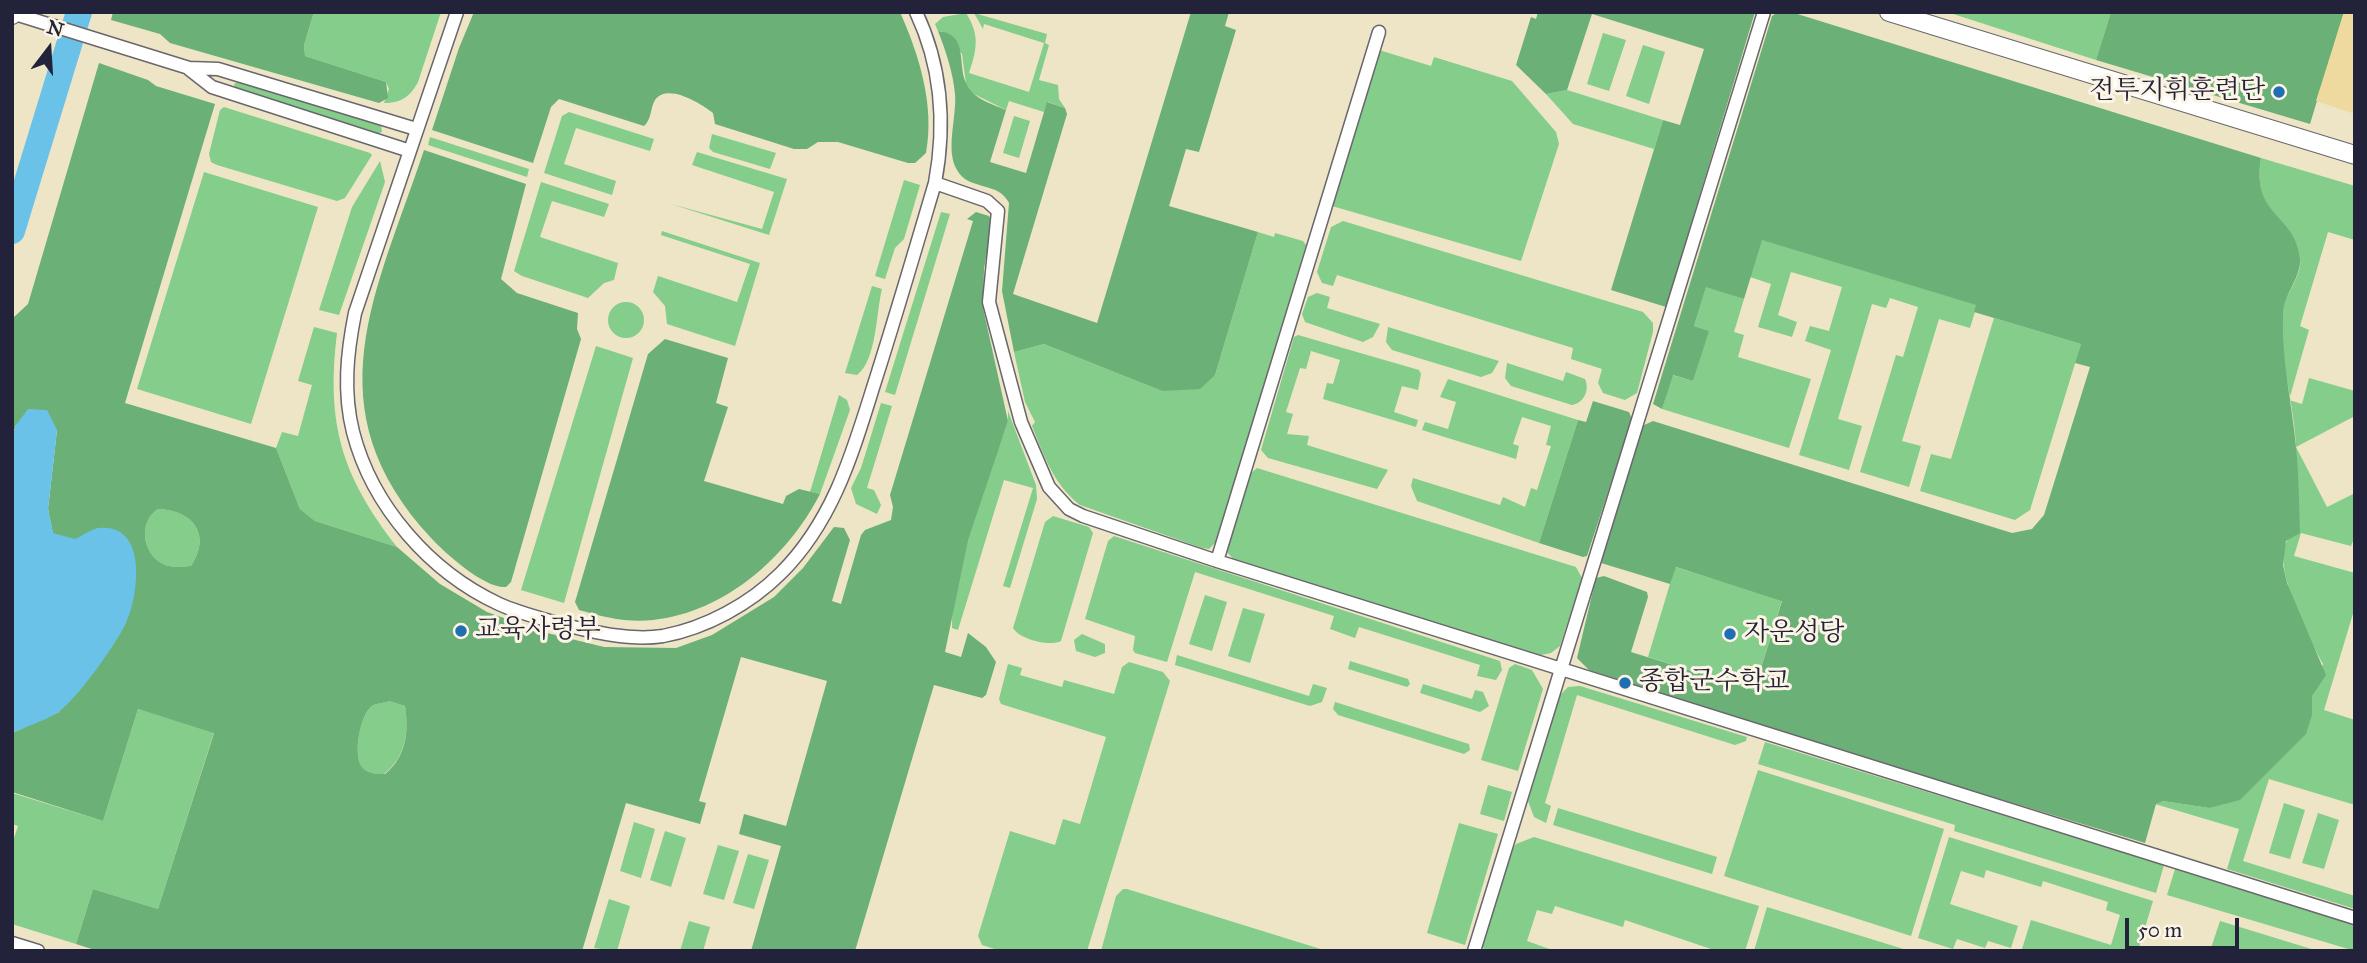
<!DOCTYPE html>
<html>
<head>
<meta charset="utf-8">
<style>
  body { margin:0 }
  #map { position:relative; width:2367px; height:963px; overflow:hidden; background:#ede5c6; font-family:"IM FELL Great Primer",serif }
  canvas { display:block }
  .frame { position:absolute; inset:0; border:14px solid #22223b; pointer-events:none }
  .north { position:absolute; left:14px; top:14px; width:70px; height:70px; -webkit-text-stroke:5px #fcf5e5; paint-order:stroke; rotate:17deg; font-size:19px; font-weight:700; line-height:28px; text-align:center; color:#22223b }
  .north::after { content:''; display:block; margin:auto; width:24px; height:32px; background:#22223b; clip-path:polygon(50% 0,100% 100%,50% 72%,0 100%) }
  .scale { position:absolute; left:2125px; top:918px; width:114px; height:32px; box-sizing:border-box; border:4px solid #22223b; border-top:0; padding-left:9px; font-size:21px; line-height:24px; white-space:nowrap; color:#22223b; -webkit-text-stroke:5px #fcf5e5; paint-order:stroke }
</style>
</head>
<body>
<div id="map">
<canvas width="2367" height="963"></canvas>
<div class="frame"></div>
<div class="north">N</div>
<div class="scale">50 m</div>
</div>
<script>
const ctx = document.querySelector('canvas').getContext('2d');
ctx.lineJoin = 'round';
function fillPath(path, color) {
  ctx.fillStyle = color;
  ctx.fill(path, 'evenodd');
}
function trace(path, color, width, dash) {
  ctx.strokeStyle = color;
  ctx.lineWidth = width;
  ctx.lineCap = dash ? 'butt' : 'round';
  ctx.setLineDash(dash || []);
  ctx.stroke(path);
}
function write(font, color, halo, rows, align = 'center') {
  ctx.font = font + ' "IM FELL Great Primer","Noto Serif KR",serif';
  ctx.lineWidth = 6;
  ctx.setLineDash([]);
  ctx.textBaseline = 'middle';
  ctx.strokeStyle = halo;
  ctx.fillStyle = color;
  for (const [text, x, y, turn = 0] of rows) {
    ctx.save();
    ctx.translate(x, y);
    ctx.rotate((+turn || 0) * Math.PI / 180);
    ctx.textAlign = isNaN(turn) ? turn : align;
    if (halo) ctx.strokeText(text, 0, 0);
    ctx.fillText(text, 0, 0);
    ctx.restore();
  }
}
fillPath(new Path2D(`
  M314,12H441L418,82C410,97 401,103 384,103L389,89L386,82L305,56L304,45Z
  M1947,12H2111L2096,60Z
  M966,13C980,35 977,49 969,73L1029,92L1044,43L984,24L983,29L974,13L1047,34L1045,43L1049,45L1039,80L1058,85L1059,99L1065,108L1048,102L1044,112L1009,101L1006,110L972,93L966,84L962,54L942,31H938L935,24L943,17Z
  M1603,33L1626,40L1609,91L1587,84Z
  M1643,45L1665,52L1649,104L1626,96Z
  M1379,50L1431,66L1434,57L1512,81L1556,132L1559,144L1521,261L1332,206Z
  M239,81L381,125L382,132L377,134L235,89L234,84Z
  M1567,90L1663,120L1654,149L1573,124L1546,94Z
  M224,107L370,153L372,155L345,198L337,201L217,165L211,162L209,154L220,110Z
  M569,112L654,139L650,151L576,128L564,164L616,181L612,195L544,173L562,116Z
  M1014,116L1030,121L1019,158L1003,153Z
  M712,134L776,153L770,169L713,152L709,148Z
  M430,137L529,169L527,177L428,145Z
  M697,152L787,179L769,235L671,204L762,229L774,192L692,165Z
  M2261,158L2355,186V240L2328,232L2300,326L2309,330L2289,400L2302,404L2309,378L2355,391V416L2296,447L2327,507L2355,493V536L2351,546L2301,533L2294,556L2355,573V607L2324,710L2355,720V805L2269,779L2243,861L2355,896V909L2227,869L2239,829L2155,804L2163,801L2209,808L2312,715V696L2323,664C2310,639 2267,561 2290,537C2292,507 2297,476 2296,446C2294,402 2279,358 2282,313C2284,295 2303,276 2300,258C2294,213 2251,217 2261,158Z
  M380,161L385,182L339,315L319,310L352,207Z
  M204,172L318,207L251,424L137,389Z
  M904,180L920,185L904,239L895,248L885,279L875,276Z
  M541,182L609,204L604,217L552,201L540,237L618,263L614,280L604,283L588,298L522,276L514,271Z
  M941,212L950,214L895,395L885,392Z
  M1343,221L1643,312L1653,323V332L1637,393L1625,400L1603,393L1598,383L1602,369L1571,359L1573,348L1337,275L1333,286L1322,283L1317,272L1331,227Z
  M662,231L760,263L735,346L667,324L665,306L653,292L658,276L737,302L750,264L661,235Z
  M1258,232L1274,237L1275,233L1303,241L1306,245L1216,542L1209,549L1202,548L1080,505C1054,485 1044,456 1032,426L1035,422L1025,402L1014,352L1044,344L1162,391L1215,375Z
  M1761,239L1977,305L1970,328L1939,319L1902,441L1921,446L1909,487L1860,472L1896,355L1903,357L1918,307L1890,298L1886,308L1872,304L1838,419L1862,426L1849,470L1799,455L1831,350L1805,341L1810,326L1829,331L1842,287L1791,272L1778,315L1797,322L1792,337L1758,327L1771,284L1750,277Z
  M872,286L882,289C876,312 877,360 857,375L845,373Z
  M1706,286L1744,299L1734,332L1744,335L1738,357L1811,379L1789,448L1662,409L1672,375L1693,381L1708,331L1694,326Z
  M1317,293L1330,297L1327,308L1380,324L1373,337L1363,342L1305,322L1302,314L1308,297Z
  M608 320a18 18 0 1 1 36 0a18 18 0 1 1-36 0Z
  M1994,318L2081,344L2030,510L2015,520L1920,491L1931,454L1951,459Z
  M314,327L337,333C326,423 341,475 397,547L315,521L300,509L276,448L282,432L298,436L312,385L298,381Z
  M1388,327L1499,361L1492,373L1481,377L1392,350L1386,342Z
  M1298,335L1419,370L1421,374L1418,390L1402,386L1394,412L1418,420L1416,427L1323,399L1327,383L1333,384L1340,360L1311,351L1306,369L1300,368L1286,412L1293,414L1287,434L1309,436L1307,445L1388,470L1377,489L1268,458L1261,450L1294,337Z
  M596,346L633,358L564,603L521,590Z
  M1507,363L1563,381L1566,372L1585,379C1590,390 1584,403 1572,405L1511,386L1505,378Z
  M1448,379L1578,420L1539,543L1417,501L1411,486L1413,478L1500,505L1503,497L1525,507L1531,488L1537,490L1551,446L1546,445L1551,426L1522,417L1513,444L1519,446L1516,459L1422,430L1425,422L1448,429L1456,402L1440,397Z
  M839,395L847,400L850,410L820,494L810,492Z
  M881,403L892,406L867,488L874,490L881,505L877,514L856,504L851,488L861,468Z
  M1008,411L1036,485L1037,499L1010,588L1003,586L1033,488L1004,480L958,630L952,628C951,558 986,486 1008,421Z
  M1257,468L1576,567L1582,578L1560,646L1551,653L1536,656L1235,561L1227,552V547L1251,473Z
  M158,509C193,510 212,535 191,566C181,567 172,568 163,564C142,553 138,522 158,509Z
  M1053,516L1089,527L1093,533L1061,641C1050,647 1019,639 1013,628L1045,522Z
  M1114,536L1500,661L1502,670L1496,680L1477,676L1480,665L1359,627L1355,638L1330,629L1334,616L1195,572L1167,662L1135,653L1133,650L1135,636L1085,619L1108,541Z
  M1675,567L1782,600L1754,690L1648,657Z
  M1205,595L1227,602L1212,651L1189,644Z
  M1243,608L1265,614L1250,663L1228,656Z
  M1082,634L1105,644V653L1095,657L1076,651L1074,640Z
  M1177,655L1309,696L1313,684L1327,688L1322,702L1310,706L1175,665Z
  M1350,661L1408,679L1410,684L1407,687L1348,669Z
  M1129,662L1163,672L1170,681L1087,951H1001L982,945L978,936L1010,831L1055,845L1063,819L1080,824L1106,737L1001,704L999,699L1008,664L1022,668L1020,675L1062,687L1064,680L1114,694L1122,667Z
  M1515,664L1532,670L1543,689L1518,771L1481,760L1509,668Z
  M1423,684L1472,699L1475,690L1483,692L1489,706L1480,712L1420,693Z
  M1580,686L1747,737L1746,741L1735,745L1577,695L1545,803L1551,806L1546,823L1534,817L1528,801L1560,695L1568,687Z
  M389,701L405,706C409,731 406,757 384,774C377,774 369,774 363,768C352,758 360,714 372,706C376,703 384,703 389,701Z
  M1335,702L1469,744L1470,750L1464,754L1338,715L1333,709Z
  M138,709L214,732L158,909L93,889L76,944L12,924V844L18,826L12,824V793L103,821Z
  M1765,742L2164,865L2156,893L1954,831L1955,825L1758,764Z
  M1758,770L1944,829L1911,936L1724,876Z
  M1488,785L1512,792L1504,821L1480,814Z
  M2284,803L2305,810L2290,859L2269,853Z
  M1558,808L1717,857L1712,874L1553,825Z
  M2318,813L2339,820L2324,869L2302,863Z
  M634,822L655,829L641,878L620,871Z
  M1459,823L1498,834L1465,945L1427,933Z
  M665,831L686,838L671,887L650,880Z
  M1534,837L1759,906L1745,951H1717L1625,920L1623,927L1555,906L1552,914L1537,910L1527,941L1555,951H1490L1480,947L1510,852L1516,844Z
  M1949,837L2153,901L2138,951L2022,949L2031,920L2111,945L2120,915L2106,910L2108,902L2043,881L2041,887L1986,870L1984,878L1961,871L1950,904L2018,926L2011,948L1988,941L1985,948L1957,939L1953,949L1918,938Z
  M718,845L739,851L724,900L703,894Z
  M748,854L769,860L754,909L733,903Z
  M2175,869L2355,925V951L2167,895Z
  M1123,889H1127L1327,951H1101L1116,896Z
  M609,899L630,906L617,951L594,948Z
  M1767,907L1910,951H1754Z
  M689,921L710,927L703,951H680Z
  M2220,921L2318,951H2210Z`), '#84cd8a');
fillPath(new Path2D(`
  M113,12H314L304,45L305,56L386,82L388,98L379,103L170,43L160,34L111,20Z
  M474,12H900C919,55 935,105 926,153L915,163H908L838,142H818L807,149H794L715,124L713,113C703,105 668,82 655,100C650,108 652,119 644,126L559,99L551,107L533,163L432,130L459,48Z
  M1191,12H1229L1225,26L1236,30L1199,152L1186,149L1169,206L1258,232L1215,375L1200,389L1162,391L1044,344L1014,352L1002,291L1009,203C999,181 968,191 957,170C945,150 957,117 955,94C953,72 946,52 938,31C969,34 957,64 966,83C973,99 992,104 1006,110L990,162L1026,173L1047,102L1065,108L1067,114L1013,294L1097,323Z
  M1538,12H1755L1666,307L1611,290L1663,120L1680,125L1704,49L1592,14L1567,90L1546,94L1516,65L1531,17L1536,19Z
  M1778,12H1791L2261,158C2251,217 2295,213 2300,258C2302,277 2283,295 2283,314C2281,358 2292,403 2296,447C2299,476 2299,505 2300,533L2286,541L2283,565L2287,583L2326,675L2312,696V715L2306,734L2240,800L2209,808L2163,801L2156,804L2145,843L1812,742L1589,670L1577,658L1596,578L1604,576L1647,592L1648,597L1631,652L1754,690L1782,601L1676,567L1670,584L1601,563L1642,426L1653,421L2012,533L2032,529L2044,515L2090,367L2075,363L2081,344L1974,312L1976,305L1762,240L1744,299L1706,287L1694,326L1709,331L1693,381L1673,375L1662,409L1653,404L1772,16Z
  M2111,12H2344L2310,124L2096,60Z
  M99,63L148,80L156,86L215,104L125,403L276,448L300,509L315,521L397,547L440,584L487,612L543,632L604,647L676,648L712,635L774,597L803,568L834,527L844,528L850,540L832,601L841,604L861,535L865,530L891,520L893,507L890,495L973,221L967,219L976,212L989,216L992,222L984,269L983,308L1008,421L968,540L945,652L961,657L968,633L986,647L996,662L986,695L982,698L934,685L855,951H751L781,846L739,834L744,814L786,826L827,681L741,657L699,801L706,803L700,824L626,803L582,951H98L76,944L93,889L158,909L214,733L138,709L103,821L12,792V733L59,712L98,528L75,540L53,534L48,509L57,430L16,425L12,437V324L14,317L28,304ZM158,509C193,510 212,535 191,566C181,567 172,568 163,564C142,553 138,522 158,509ZM389,701L405,706C409,732 406,757 385,774C377,774 369,774 363,768C352,758 360,714 372,706C376,703 385,703 389,701Z
  M424,150L526,184L501,279L517,293L578,313L577,329L581,339L511,582L506,587C485,589 446,554 432,539C310,408 376,294 424,150Z
  M665,339L728,358L716,403L728,407L704,481L783,504L786,496L799,489L820,494C788,556 726,612 653,620C628,623 603,617 579,610L575,602L648,354Z
  M1593,401L1629,412L1632,419L1587,556L1583,557L1539,543L1578,420L1586,422Z`), '#6bb076');
fillPath(new Path2D(`
  M2344,12H2355V114L2316,101Z`), '#eeda9e');
fillPath(new Path2D(`
  M28,409L47,410L57,430L48,509L53,533L75,539C82,536 91,529 99,528C148,523 139,595 126,623C116,644 76,701 57,713C44,721 27,726 12,733V437L16,425Z`), '#6bc2e8');
trace(new Path2D(`
  M12,231L79,12`), '#6bc2e8', 26);
const street = new Path2D(`
  M457,12L355,313C347,353 343,392 353,432C372,506 430,572 499,604C519,613 540,618 561,624C593,632 630,641 663,636C706,628 750,604 781,573C836,518 854,447 877,375C897,312 916,247 935,183C946,124 942,67 916,12
  M12,13L189,68L218,69L416,129
  M189,69L212,87L410,151
  M935,183L987,201L998,211L989,302L1021,422L1049,487L1069,509L1083,516L1217,561L2355,918
  M1217,561L1379,32
  M12,943L38,951
  M1474,951L1764,12`);
const secondary = new Path2D(`
  M1889,12L2355,155
  M12,15L13,12`);
trace(street, '#69666c', 15);
trace(secondary, '#69666c', 20);
trace(street, '#fff', 12);
trace(secondary, '#fff', 18);
for (const [x, y, r, color] of [
  [2279,92,7,"#1f6fb2"],
  [461,631,7,"#1f6fb2"],
  [1730,634,7,"#1f6fb2"],
  [1625,683,7,"#1f6fb2"]
]) {
  const dot = new Path2D();
  dot.arc(x, y, r, 0, 2 * Math.PI);
  ctx.fillStyle = color;
  ctx.fill(dot);
  trace(dot, '#fcf5e5', 2.5);
}
write('26px', '#22223b', '#fcf5e5', [
  ["전투지휘훈련단",2265,92,"right"],
  ["교육사령부",475,631],
  ["자운성당",1744,634],
  ["종합군수학교",1639,683]
], 'left');
</script>
</body>
</html>
